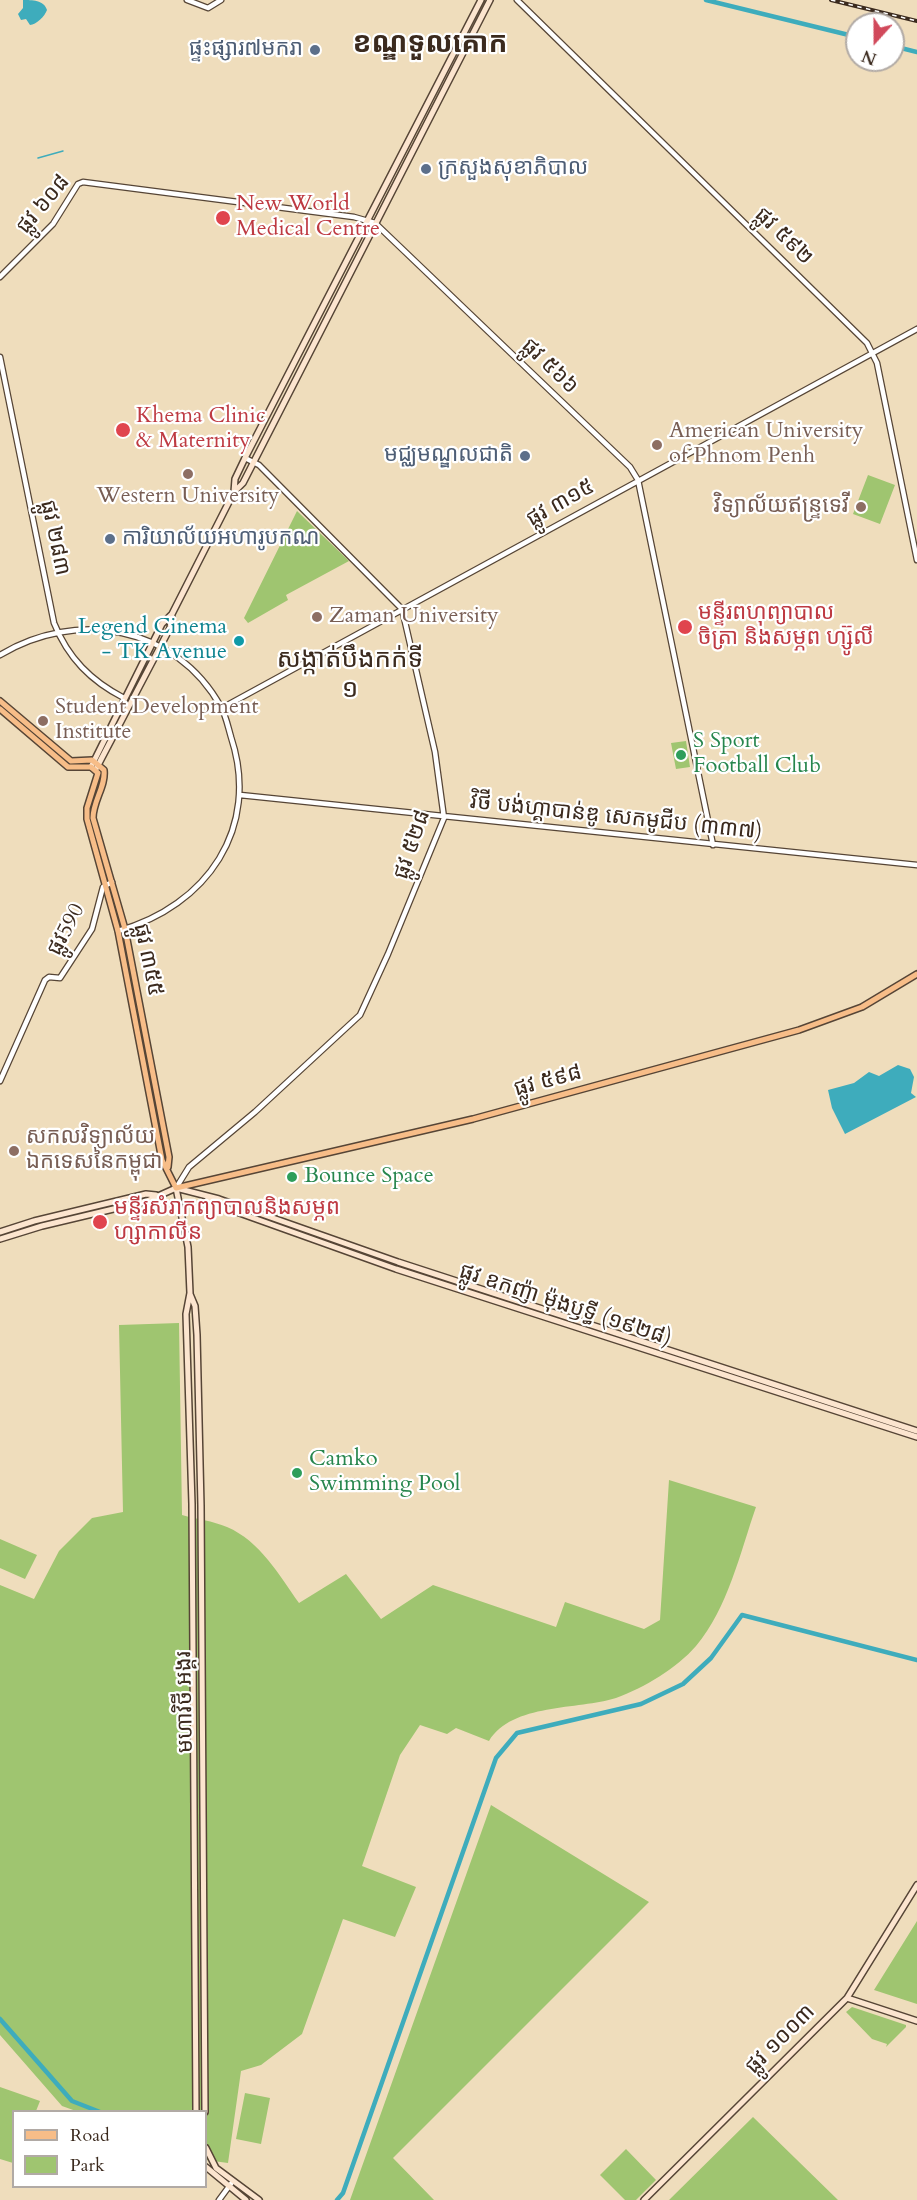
<!DOCTYPE html>
<html>
<head>
<meta charset="utf-8">
<style>
  body { margin:0 }
  #map { position:relative; width:917px; height:2200px; overflow:hidden; background:#efddbc; font-family:Cardo,serif }
  canvas { display:block }
  .legend { position:absolute; left:12px; top:2110px; width:195px; height:78px; box-sizing:border-box; background:#fff; border:2px solid #b1aaa5; margin:0; padding:8px 10px; list-style:none; font-size:18px; color:#3b2a1e }
  .legend li { display:flex; align-items:center; gap:12px; height:30px }
  .legend b { width:30px; border:2px solid #b1aaa5 }
  .north { position:absolute; left:845px; top:12px; width:60px; height:60px; box-sizing:border-box; background:#fff; border:2px solid #b1aaa5; border-radius:50%; rotate:201deg; font-size:16px; font-weight:700; line-height:24px; text-align:center; color:#3b2a1e }
  .north::after { content:''; display:block; margin:auto; width:21px; height:27px; background:#d1495b; clip-path:polygon(50% 0,100% 100%,50% 72%,0 100%) }
</style>
</head>
<body>
<div id="map">
<canvas width="917" height="2200"></canvas>
<ul class="legend">
<li><b style="height:8px;background:#f7bd88"></b>Road</li>
<li><b style="height:16px;background:#9fc570"></b>Park</li>
</ul>
<div class="north">N</div>
</div>
<script>
const ctx = document.querySelector('canvas').getContext('2d');
ctx.lineJoin = 'round';
function fillPath(path, color) {
  ctx.fillStyle = color;
  ctx.fill(path, 'evenodd');
}
function trace(path, color, width, dash) {
  ctx.strokeStyle = color;
  ctx.lineWidth = width;
  ctx.lineCap = dash ? 'butt' : 'round';
  ctx.setLineDash(dash || []);
  ctx.stroke(path);
}
function write(font, color, halo, rows, align = 'center') {
  ctx.font = font + ' Cardo,"Noto Sans Khmer",serif';
  ctx.lineWidth = 4.5;
  ctx.setLineDash([]);
  ctx.textBaseline = 'middle';
  ctx.strokeStyle = halo;
  ctx.fillStyle = color;
  for (const [text, x, y, turn = 0] of rows) {
    ctx.save();
    ctx.translate(x, y);
    ctx.rotate((+turn || 0) * Math.PI / 180);
    ctx.textAlign = isNaN(turn) ? turn : align;
    if (halo) ctx.strokeText(text, 0, 0);
    ctx.fillText(text, 0, 0);
    ctx.restore();
  }
}
fillPath(new Path2D(`
  M868,475L895,485L880,524L853,514Z
  M297,511L349,561L286,595L288,600L248,623L244,618Z
  M686,741L690,767L676,769L671,743Z
  M179,1323L182,1515C196,1519 213,1521 227,1527C260,1541 279,1575 299,1603L346,1574L381,1619L433,1585L556,1627L565,1602L644,1629L660,1620L669,1480L756,1507C740,1553 728,1608 696,1646C677,1668 644,1688 616,1698C578,1710 512,1703 489,1741L456,1728L447,1734L420,1725L400,1755L362,1866L416,1887L395,1937L343,1919L302,2034L261,2065L241,2071L228,2163L206,2160V2112L76,2111L62,2106L0,2035V1585L34,1599L59,1551L92,1518L123,1512L119,1325Z
  M0,1539L37,1555L25,1579L0,1568Z
  M491,1805L649,1902L393,2158L434,2200H350Z
  M917,1921V2004L874,1990Z
  M852,2007L906,2025V2027L886,2047L887,2044L872,2039L846,2012Z
  M0,2087L40,2101L36,2111L14,2112L13,2163L0,2159Z
  M245,2093L270,2098L261,2144L236,2139Z
  M753,2117L838,2200H669Z
  M626,2149L656,2180L636,2200H625L600,2175Z`), '#9fc570');
fillPath(new Path2D(`
  M23,0C32,0 44,0 47,10C45,16 36,25 30,25L26,19L21,20L18,14L23,8Z
  M898,1065L910,1069L914,1077L911,1093L916,1097L845,1134L832,1108L828,1090L854,1083L869,1072L879,1076Z`), '#3eacbc');
trace(new Path2D(`
  M38,158L63,151`), '#3eacbc', 1.5);
trace(new Path2D(`
  M706,0L857,37
  M893,46L917,52
  M0,2019L72,2101L100,2112
  M337,2200L343,2193L496,1758L517,1733L641,1704L683,1684L711,1658L742,1615L917,1660`), '#3eacbc', 4.5);
const tertiary = new Path2D(`
  M187,0L208,8L221,0
  M517,0L867,343L877,363L917,560
  M0,277L53,224L78,184L83,182L354,217L375,223L630,467L638,480L713,845
  M0,357L54,623C68,658 91,681 124,698
  M0,655C76,609 176,625 221,707C226,716 228,727 231,737C261,828 207,906 118,931
  M222,708L917,329
  M240,795L917,865
  M0,1081L45,980L49,977L60,978L92,929L103,887L112,882
  M176,1188L189,1167L255,1112L360,1015L388,954L444,818L435,752L402,609L259,465L245,458
  M219,2200L233,2181`);
const secondary = new Path2D(`
  M234,492L235,479L245,458L481,0
  M91,767L162,624L171,615
  M96,769L170,628L172,614L234,492L243,483L490,0
  M176,1188L188,1247L190,1293L186,1314L192,1504L196,2112
  M176,1188L219,1199L398,1262L917,1431
  M208,1199L217,1205L396,1269L917,1437
  M0,1232L34,1221L146,1194L156,1195
  M0,1239L42,1226L147,1201L176,1188
  M190,1294L195,1306L197,1335L201,1506L205,2112
  M847,1998L917,2021
  M206,2148L216,2168L259,2200
  M206,2167L246,2200
  M644,2200L847,1998L917,1885`);
const primary = new Path2D(`
  M0,701L71,761L92,760L104,770C106,786 93,801 93,818L125,929L169,1157L168,1167
  M0,709L68,767H91L98,773L87,808V819L118,931L162,1160L176,1188L473,1119L799,1030L862,1007L917,974`);
trace(tertiary, '#564536', 7);
trace(secondary, '#564536', 8);
trace(primary, '#564536', 8);
trace(tertiary, '#fff', 4.5);
trace(secondary, '#fce5cf', 5);
trace(primary, '#f7bd88', 5);
const rail = new Path2D(`
  M831,0L917,21`);
trace(rail, '#3b2a1e', 4);
trace(rail, '#fff', 1.5, [4.5]);
for (const [x, y, r, color] of [
  [315,50,6,"#5c6f8a"],
  [426,169,6,"#5c6f8a"],
  [223,218,8,"#e0444e"],
  [123,430,8,"#e0444e"],
  [657,445,6,"#8d6e63"],
  [525,456,6,"#5c6f8a"],
  [188,474,6,"#8d6e63"],
  [861,507,6,"#8d6e63"],
  [110,539,6,"#5c6f8a"],
  [317,617,6,"#8d6e63"],
  [685,627,8,"#e0444e"],
  [239,641,6,"#0f9aa8"],
  [43,721,6,"#8d6e63"],
  [681,755,6,"#2e9e5b"],
  [14,1151,6,"#8d6e63"],
  [292,1177,6,"#2e9e5b"],
  [100,1222,8,"#e0444e"],
  [297,1473,6,"#2e9e5b"]
]) {
  const dot = new Path2D();
  dot.arc(x, y, r, 0, 2 * Math.PI);
  ctx.fillStyle = color;
  ctx.fill(dot);
  trace(dot, '#fff', 2);
}
write('22px', '#4e5e75', '#fff', [
  ["ផ្ទះផ្សារ៧មករា",303,50],
  ["ក្រសួងសុខាភិបាល",438,169,"left"],
  ["មជ្ឈមណ្ឌលជាតិ",513,456],
  ["ការិយាល័យអហារូបកណ",122,539,"left"]
], 'right');
write('22px', '#3b2a1e', '#fff', [
  ["ផ្លូវ ៦០៨",44,205,-50],
  ["ផ្លូវ ៥៩២",783,237,44],
  ["ផ្លូវ ៥៦៦",549,367,44],
  ["ផ្លូវ ៣១៥",561,504,-29],
  ["ផ្លូវ ២៨៣",54,538,78],
  ["វិថី បង់ហ្គាបាន់ឌូ សេកមូជីប (៣៣៧)",616,818,6],
  ["ផ្លូវ ៥២៨",413,845,-71],
  ["ផ្លូវ590",67,930,-62],
  ["ផ្លូវ ៣៥៥",147,960,78],
  ["ផ្លូវ ៥៩៨",548,1082,-15],
  ["ផ្លូវ ឧកញ៉ា ម៉ុងឫទ្ធី (១៩២៨)",565,1306,18],
  ["មហាវិថី អង្គរ",186,1702,-91],
  ["ផ្លូវ ១០០៣",781,2040,-45]
]);
write('22px', '#be3a42', '#fff', [
  ["New World",236,205],
  ["Medical Centre",236,230],
  ["Khema Clinic",136,417],
  ["& Maternity",136,442],
  ["មន្ទីរពហុព្យាបាល",698,614],
  ["ចិត្រា និងសម្ភព ហ្ស៊ូលី",698,639],
  ["មន្ទីរសំរាកព្យាបាលនិងសម្ភព",114,1209],
  ["ហ្សាកាលីន",114,1234]
], 'left');
write('22px', '#785e54', '#fff', [
  ["American University",669,432],
  ["of Phnom Penh",669,457],
  ["Western University",188,497,"center"],
  ["វិទ្យាល័យឥន្រ្ទទេវី",849,507,"right"],
  ["Zaman University",329,617],
  ["Student Development",55,708],
  ["Institute",55,733],
  ["សកលវិទ្យាល័យ",26,1138],
  ["ឯកទេសនៃកម្ពុជា",26,1163]
], 'left');
write('22px', '#0d838f', '#fff', [
  ["Legend Cinema",227,628],
  ["- TK Avenue",227,653]
], 'right');
write('22px', '#27864d', '#fff', [
  ["S Sport",693,742],
  ["Football Club",693,767],
  ["Bounce Space",304,1177],
  ["Camko",309,1460],
  ["Swimming Pool",309,1485]
], 'left');
write('26px', '#3b2a1e', '#fff', [
  ["សង្កាត់បឹងកក់ទី",350,661],
  ["១",350,691]
]);
write('bold 28px', '#3b2a1e', '#fff', [
  ["ខណ្ឌទួលគោក",430,46]
]);
</script>
</body>
</html>
